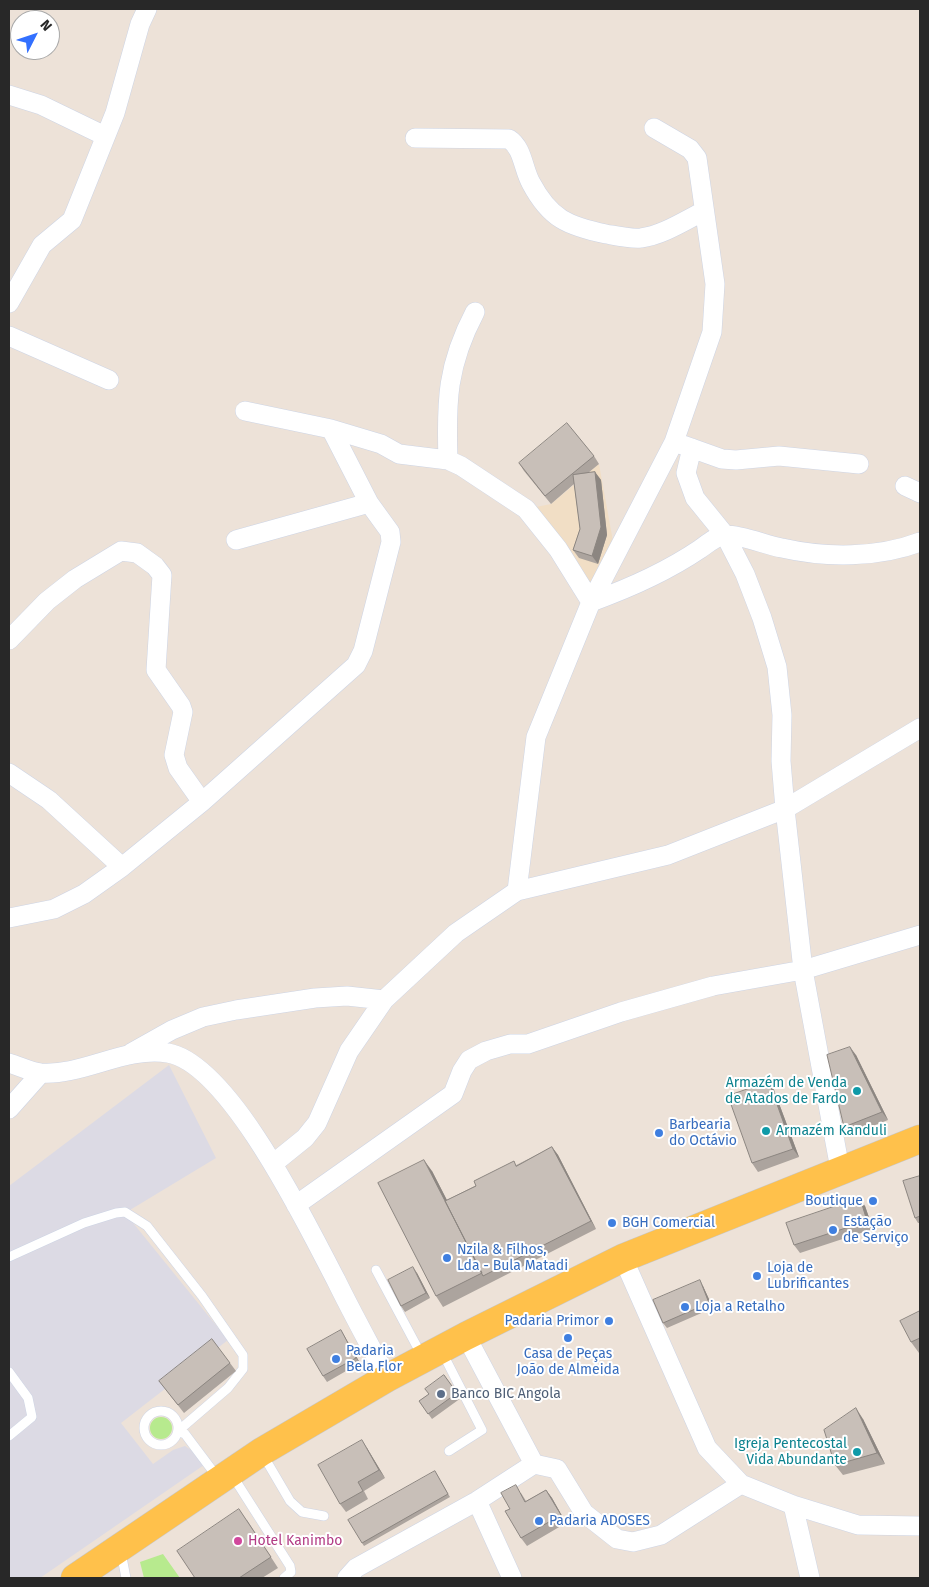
<!DOCTYPE html>
<html>
<head>
<meta charset="utf-8">
<style>
  body { margin:0 }
  #map { position:relative; width:929px; height:1587px; overflow:hidden; background:#ede2d8; font-family:"Fira Sans",sans-serif }
  canvas { display:block }
  .frame { position:absolute; inset:0; border:10px solid #282828; pointer-events:none }
  .north { position:absolute; left:10px; top:10px; width:50px; height:50px; box-sizing:border-box; background:#fff; border:1px solid #a9a9a9; border-radius:50%; rotate:49deg; font-size:14px; font-weight:700; line-height:20px; text-align:center; color:#282828 }
  .north::after { content:''; display:block; margin:auto; width:18px; height:22px; background:#3370ff; clip-path:polygon(50% 0,100% 100%,50% 72%,0 100%) }
</style>
</head>
<body>
<div id="map">
<canvas width="929" height="1587"></canvas>
<div class="frame"></div>
<div class="north">N</div>
</div>
<script>
const ctx = document.querySelector('canvas').getContext('2d');
ctx.lineJoin = 'round';
function fillPath(path, color) {
  ctx.fillStyle = color;
  ctx.fill(path, 'evenodd');
}
function trace(path, color, width, dash) {
  ctx.strokeStyle = color;
  ctx.lineWidth = width;
  ctx.lineCap = dash ? 'butt' : 'round';
  ctx.setLineDash(dash || []);
  ctx.stroke(path);
}
function write(font, color, halo, rows, align = 'center') {
  ctx.font = font + ' "Fira Sans",sans-serif';
  ctx.lineWidth = 4;
  ctx.setLineDash([]);
  ctx.textBaseline = 'middle';
  ctx.strokeStyle = halo;
  ctx.fillStyle = color;
  for (const [text, x, y, turn = 0] of rows) {
    ctx.save();
    ctx.translate(x, y);
    ctx.rotate((+turn || 0) * Math.PI / 180);
    ctx.textAlign = isNaN(turn) ? turn : align;
    if (halo) ctx.strokeText(text, 0, 0);
    ctx.fillText(text, 0, 0);
    ctx.restore();
  }
}
fillPath(new Path2D(`
  M169,1065L216,1158L125,1213L228,1340L121,1423L153,1464L173,1450L185,1446L191,1450L204,1465L40,1578H9V1186Z`), '#dcdae4');
fillPath(new Path2D(`
  M599,464L616,558L591,602L526,509L551,504Z`), '#f1dec5');
fillPath(new Path2D(`
  M150 1428a11 11 0 1 1 22 0a11 11 0 1 1-22 0Z
  M163,1554L180,1578H144L140,1562Z`), '#b7ea8e');
const service = new Path2D(`
  M9,1257L84,1223L116,1213L125,1212L147,1226L202,1296L243,1355V1369L228,1388L178,1431L185,1434L218,1478
  M376,1270L422,1356
  M442,1352L482,1430L449,1451
  M9,1372L28,1398L32,1417L9,1436
  M144 1428a17 17 0 1 1 34 0a17 17 0 1 1-34 0Z
  M263,1455L290,1501L302,1512L324,1516
  M232,1475L290,1566L291,1572L284,1578
  M121,1552L126,1578`);
const minor = new Path2D(`
  M9,95L41,105L105,136
  M415,138L509,139C523,148 523,169 531,183C550,219 568,226 606,234C617,236 630,239 641,238C663,235 684,221 704,211
  M9,303L42,245L72,220L115,113L140,24L147,9
  M9,336L109,380
  M245,411L331,429L381,444L399,454L448,460L461,466L526,509L558,549L591,602C630,588 666,572 700,549C707,544 718,535 726,535C742,535 766,545 782,548C826,558 878,558 920,542
  M680,444L722,459L736,460L779,456L859,464
  M692,448L686,473L695,498L725,535L745,574L762,618L777,667L782,715L781,761L785,809L803,970L840,1169
  M448,460C446,401 447,365 475,312
  M905,486L920,493
  M236,540L369,503
  M9,640L47,601L75,579L121,551L137,553L155,566L162,575L156,670L181,706L183,712L174,755L178,768L202,802
  M9,773L49,800L122,867
  M517,891L668,855L785,809L920,728
  M9,918L54,909L84,894L122,867L202,802L356,665L363,651L391,542L390,532L369,503L331,429
  M131,1053L172,1030L203,1017L236,1010L315,998L347,996L384,1000
  M9,1063C19,1066 31,1072 41,1073C83,1076 125,1046 168,1053C230,1064 308,1227 336,1280C352,1313 370,1345 387,1378
  M9,1109L41,1073
  M274,1163L305,1138L317,1123L349,1051L384,1000L456,933L517,891L536,737L591,602L674,442L712,332L715,284L697,158L690,149L654,128
  M296,1205L453,1094L462,1071L469,1060L486,1051L510,1044H528L621,1012L713,986L803,970L920,935
  M623,1258L707,1448L741,1484L793,1505L858,1525L920,1526
  M466,1336L534,1464L557,1469L584,1513L617,1539L633,1542L661,1535L741,1484
  M477,1501L512,1578
  M793,1505L810,1578
  M347,1578L356,1568L477,1501L534,1464`);
const primary = new Path2D(`
  M75,1578L261,1452L387,1378L466,1336L623,1258L920,1139`);
trace(service, '#cdd4e4', 10);
trace(minor, '#cdd4e4', 20);
trace(primary, '#c7c7c7', 29);
trace(service, '#fff', 9);
trace(minor, '#fff', 19);
trace(primary, '#ffc14b', 28);
fillPath(new Path2D(`
  M594,456L599,464L588,473L595,472L601,480L607,535L598,564L579,558L573,550L580,529L574,484L551,504L524,471L519,463Z
  M856,1055L888,1120L850,1135L844,1127Z
  M769,1082L774,1090L799,1157L758,1172L752,1163Z
  M552,1147L558,1155L596,1229L443,1307L436,1296L432,1171L447,1200Z
  M920,1176V1223H918L915,1218Z
  M865,1206L873,1229L800,1253L794,1245Z
  M417,1273L430,1298L405,1312L401,1306Z
  M703,1286L713,1308L667,1328L663,1323Z
  M920,1311V1352L919,1353L911,1342Z
  M341,1330L360,1363L327,1382L323,1376Z
  M230,1363L236,1371L184,1413L159,1381Z
  M444,1375L461,1398L432,1419L419,1401L429,1394Z
  M863,1419L885,1464L843,1475L835,1465Z
  M367,1448L385,1478L364,1491L368,1499L346,1512L340,1504Z
  M435,1471L450,1497L364,1546L362,1543Z
  M546,1490L552,1498L566,1523L527,1546L521,1538L510,1509L521,1493L526,1501Z
  M247,1520L278,1568L262,1578H195Z`), '#aca49e');
fillPath(new Path2D(`
  M595,472L601,480L607,535L598,564L592,556Z
  M850,1047L856,1055L888,1120L882,1112Z
  M769,1082L774,1090L799,1157L793,1149Z
  M552,1147L558,1155L596,1229L591,1221Z
  M424,1160L432,1171L485,1275L483,1276L482,1273Z
  M860,1198L865,1206L873,1229L867,1221Z
  M413,1267L417,1273L430,1298L426,1293Z
  M700,1280L703,1286L713,1308L709,1303Z
  M341,1330L344,1336L360,1363L356,1358Z
  M856,1408L863,1419L885,1464L877,1453Z
  M362,1440L367,1448L385,1478L379,1470Z
  M546,1490L552,1498L566,1523L561,1515Z`), '#8c8681');
const building = new Path2D(`
  M567,423L594,456L545,496L519,463Z
  M595,472L601,527L592,556L573,550L580,529L573,475Z
  M850,1047L882,1112L844,1127L827,1055Z
  M769,1082L793,1149L752,1163L728,1096Z
  M552,1147L591,1221L483,1276L445,1201L476,1186L474,1181L514,1161L516,1166Z
  M424,1160L482,1273L436,1296L378,1183Z
  M920,1176V1216L915,1218L903,1181Z
  M860,1198L867,1221L794,1245L786,1223Z
  M413,1267L426,1293L401,1306L388,1280Z
  M700,1280L709,1303L663,1323L653,1300Z
  M920,1311V1338L911,1342L900,1321Z
  M341,1330L356,1358L323,1376L307,1349Z
  M212,1339L230,1363L178,1405L159,1381Z
  M444,1375L457,1393L428,1414L419,1401L429,1394L425,1389Z
  M856,1408L877,1453L835,1465L824,1430Z
  M362,1440L379,1470L358,1482L363,1491L340,1504L318,1465Z
  M435,1471L448,1494L362,1543L348,1520Z
  M516,1485L525,1502L546,1490L561,1515L521,1538L505,1511L510,1509L501,1493Z
  M239,1509L271,1557L239,1578H195L177,1551Z`);
fillPath(building, '#c8bfb8');
trace(building, '#8c8681', 1);
for (const [x, y, r, color] of [
  [857,1091,5,"#0f9aa8"],
  [766,1131,5,"#0f9aa8"],
  [659,1133,5,"#3f7fe0"],
  [873,1201,5,"#3f7fe0"],
  [612,1223,5,"#3f7fe0"],
  [833,1230,5,"#3f7fe0"],
  [447,1258,5,"#3f7fe0"],
  [757,1276,5,"#3f7fe0"],
  [685,1307,5,"#3f7fe0"],
  [609,1321,5,"#3f7fe0"],
  [568,1338,5,"#3f7fe0"],
  [336,1359,5,"#3f7fe0"],
  [441,1394,5,"#5c6f8a"],
  [857,1452,5,"#0f9aa8"],
  [539,1521,5,"#3f7fe0"],
  [238,1541,5,"#d1479c"]
]) {
  const dot = new Path2D();
  dot.arc(x, y, r, 0, 2 * Math.PI);
  ctx.fillStyle = color;
  ctx.fill(dot);
  trace(dot, '#fff', 2);
}
write('14px', '#0d838f', '#fff', [
  ["Armazém de Venda",847,1083],
  ["de Atados de Fardo",847,1099],
  ["Armazém Kanduli",776,1131,"left"],
  ["Igreja Pentecostal",847,1444],
  ["Vida Abundante",847,1460]
], 'right');
write('14px', '#366cbe', '#fff', [
  ["Barbearia",669,1125],
  ["do Octávio",669,1141],
  ["Boutique",863,1201,"right"],
  ["Estação",843,1222],
  ["de Serviço",843,1238],
  ["BGH Comercial",622,1223],
  ["Nzila & Filhos,",457,1250],
  ["Lda - Bula Matadi",457,1266],
  ["Loja de",767,1268],
  ["Lubrificantes",767,1284],
  ["Loja a Retalho",695,1307],
  ["Padaria Primor",599,1321,"right"],
  ["Padaria",346,1351],
  ["Bela Flor",346,1367],
  ["Casa de Peças",568,1354,"center"],
  ["João de Almeida",568,1370,"center"],
  ["Padaria ADOSES",549,1521]
], 'left');
write('14px', '#4e5e75', '#fff', [
  ["Banco BIC Angola",451,1394]
], 'left');
write('14px', '#b23c85', '#fff', [
  ["Hotel Kanimbo",248,1541]
], 'left');
</script>
</body>
</html>
